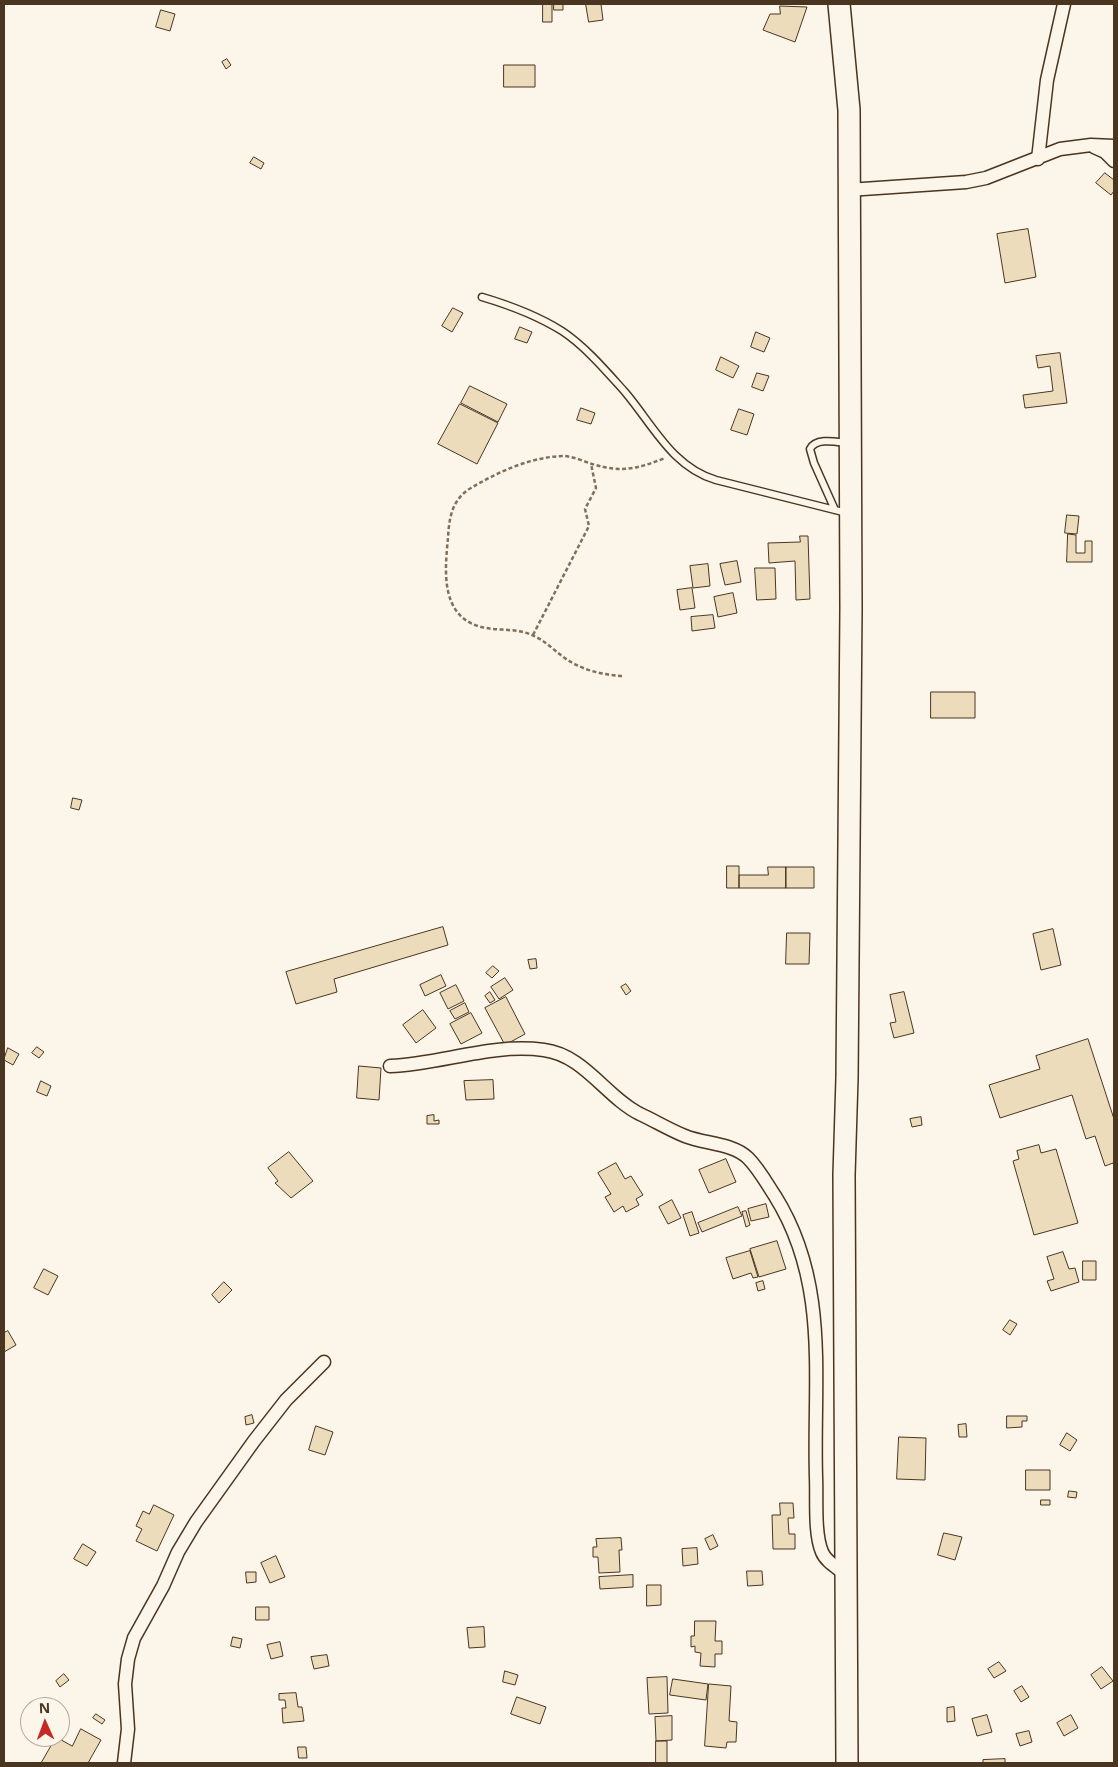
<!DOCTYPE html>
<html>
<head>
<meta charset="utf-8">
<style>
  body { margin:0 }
  #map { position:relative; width:1118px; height:1767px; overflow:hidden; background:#fbf6e9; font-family:"Open Sans",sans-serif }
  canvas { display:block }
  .frame { position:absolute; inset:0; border:5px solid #4a3520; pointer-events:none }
  .north { position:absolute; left:20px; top:1697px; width:50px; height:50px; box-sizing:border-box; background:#fbf6e9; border:1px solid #b4a999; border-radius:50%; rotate:358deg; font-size:14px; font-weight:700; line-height:20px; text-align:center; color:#4a3520 }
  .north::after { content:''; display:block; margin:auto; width:18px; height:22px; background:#c62828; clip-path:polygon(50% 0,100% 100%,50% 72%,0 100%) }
</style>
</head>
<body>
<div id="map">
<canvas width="1118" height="1767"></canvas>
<div class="frame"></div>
<div class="north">N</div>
</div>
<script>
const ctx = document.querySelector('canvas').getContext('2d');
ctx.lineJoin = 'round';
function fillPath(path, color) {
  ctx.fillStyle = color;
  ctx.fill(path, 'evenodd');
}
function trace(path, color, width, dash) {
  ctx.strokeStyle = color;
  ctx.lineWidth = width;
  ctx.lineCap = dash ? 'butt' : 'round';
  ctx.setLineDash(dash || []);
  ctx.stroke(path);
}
const building = new Path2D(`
  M543,4H552V22H543Z
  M554,4H563V10H554Z
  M586,4H601L603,20L589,22Z
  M780,6L807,7L795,42L763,30L770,14H780Z
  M161,10L175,14L170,31L156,27Z
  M227,59L231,65L226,69L222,62Z
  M504,65H535V87H504Z
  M254,157L264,163L261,169L250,163Z
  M1105,173L1114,180V191L1111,195L1096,183Z
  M1028,229L1036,277L1005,283L997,234Z
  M453,308L463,313L452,332L442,326Z
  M520,327L532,332L527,343L515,339Z
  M756,332L770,338L764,352L751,347Z
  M1060,353L1067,403L1025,408L1023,395L1053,391L1050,366L1038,368L1036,356Z
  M721,357L739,366L733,378L716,370Z
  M757,373L769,376L763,391L752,387Z
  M470,386L507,404L498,422L461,403Z
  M460,404L498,423L477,464L438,444Z
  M581,408L595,413L591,424L577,420Z
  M739,409L754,414L747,435L731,430Z
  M1067,515L1079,516L1077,534L1065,533Z
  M1068,534L1076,535V553H1085V541H1092V562H1067Z
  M800,536H808L810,599L796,600L795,561L769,563L768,543L800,542Z
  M737,561L741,582L725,585L720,564Z
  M708,564L710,586L693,588L690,566Z
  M755,568H775L776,599L757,600Z
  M692,588L695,608L680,610L677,590Z
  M733,593L737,613L718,617L714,597Z
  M713,615L715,628L692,631L691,617Z
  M931,692H975V718H931Z
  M73,798L82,800L79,810L71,808Z
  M727,866H739V888H727Z
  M768,867H786V888H739V875H768Z
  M786,867H814V888H786Z
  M443,927L448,945L334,979L337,992L296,1004L286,972Z
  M1053,929L1061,965L1041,970L1033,934Z
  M787,933H810L809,964H786Z
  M536,959L537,968L530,969L528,960Z
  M493,966L499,971L492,978L486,973Z
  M441,975L446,986L425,996L420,985Z
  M505,978L513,990L499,999L491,987Z
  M626,984L631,991L626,995L621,987Z
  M456,985L464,1001L448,1009L440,993Z
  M490,992L495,1000L490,1003L485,996Z
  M904,992L914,1033L894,1038L890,1023L896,1022L890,995Z
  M506,997L525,1034L505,1045L485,1008Z
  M465,1003L469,1012L455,1019L450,1011Z
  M423,1010L436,1028L416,1043L403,1025Z
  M471,1013L482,1033L461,1044L450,1024Z
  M1088,1039L1114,1119V1166L1113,1163L1105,1166L1095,1136L1086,1139L1072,1095L1000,1118L989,1085L1040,1069L1036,1056Z
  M37,1047L44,1052L39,1058L32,1053Z
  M8,1048L19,1054L13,1065L4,1060Z
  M359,1066L381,1068L379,1100L357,1098Z
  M493,1080L494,1099L466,1100L464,1081Z
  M41,1081L51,1086L47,1096L37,1092Z
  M434,1115V1121L439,1120V1124H427V1116Z
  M921,1117L922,1125L912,1127L910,1119Z
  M1039,1145L1041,1153L1056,1149L1078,1223L1034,1235L1013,1161L1019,1159L1017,1151Z
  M289,1152L313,1181L291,1198L275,1183L278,1181L268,1168Z
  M726,1159L736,1182L709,1193L699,1170Z
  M616,1163L625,1179L631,1176L643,1195L636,1199L639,1205L626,1212L623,1206L614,1212L605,1197L611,1194L598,1173Z
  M672,1200L681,1218L668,1224L659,1207Z
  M766,1204L769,1217L751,1221L748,1209Z
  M738,1207L742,1216L702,1232L698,1223Z
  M746,1211L750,1225L746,1227L742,1212Z
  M692,1212L699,1233L690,1236L683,1215Z
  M777,1241L786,1269L759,1277L750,1249Z
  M750,1251L758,1277L753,1278L751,1273L733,1279L726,1258Z
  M1063,1252L1069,1269L1075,1268L1079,1282L1051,1291L1047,1281L1054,1279L1047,1257Z
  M1083,1261H1096V1280H1083Z
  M44,1269L58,1276L48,1295L34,1288Z
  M763,1281L765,1289L758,1291L756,1283Z
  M224,1282L232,1290L219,1303L212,1295Z
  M1010,1320L1017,1324L1010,1335L1003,1330Z
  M8,1331L16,1345L4,1352V1333Z
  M252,1415L254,1423L246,1425L245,1417Z
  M1007,1416H1027V1421H1022V1427L1007,1428Z
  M966,1424L967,1437H959L958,1425Z
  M316,1426L333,1432L325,1455L309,1450Z
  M1067,1433L1077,1440L1070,1451L1060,1445Z
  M899,1437L926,1438L925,1480L897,1479Z
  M1026,1470H1050V1490H1026Z
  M1069,1491L1077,1492L1076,1498L1068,1497Z
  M1041,1500H1050V1505H1041Z
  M780,1503H793L794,1518H788L789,1534H795V1549H773L772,1515H780Z
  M154,1505L174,1515L157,1551L136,1541L142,1529L136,1526L143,1511L149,1514Z
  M944,1533L962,1537L955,1560L938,1555Z
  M713,1535L718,1546L710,1550L705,1539Z
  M621,1538L622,1550H619L620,1572L599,1573L598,1557H593V1547H597L596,1539Z
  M83,1544L96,1552L87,1566L74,1559Z
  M697,1548L698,1564L683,1566L682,1549Z
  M276,1556L285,1577L270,1583L261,1563Z
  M747,1571H762L763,1585L748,1586Z
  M246,1572H256V1582L247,1583Z
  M633,1575V1587L600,1589L599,1577Z
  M647,1585H661V1605L647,1606Z
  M256,1607H269V1620H256Z
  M695,1621H716L715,1641H722V1654H715V1667L700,1666L701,1653L695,1652V1646L691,1647V1636H694Z
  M484,1627L485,1647L469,1648L467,1628Z
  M233,1637L242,1639L240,1648L231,1646Z
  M280,1642L283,1656L271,1659L267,1645Z
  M327,1655L329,1666L314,1669L311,1657Z
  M999,1662L1006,1671L994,1678L988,1669Z
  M1102,1667L1113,1681L1101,1689L1091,1675Z
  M505,1671L518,1675L515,1685L503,1682Z
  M64,1674L69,1680L60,1687L56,1681Z
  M667,1677L668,1713L649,1714L647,1678Z
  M673,1679L708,1684L706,1700L670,1695Z
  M709,1684L731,1686L729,1721L737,1722L736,1742H727L726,1748L705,1746Z
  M1022,1686L1029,1697L1021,1702L1014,1691Z
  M296,1693L298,1707H302L304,1721L283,1723L282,1708H286L285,1700H279V1694Z
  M517,1697L546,1707L540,1724L511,1714Z
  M954,1707L955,1721L947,1722V1708Z
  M96,1714L105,1720L102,1724L93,1718Z
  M987,1715L992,1732L977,1736L972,1719Z
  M1071,1715L1078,1728L1064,1736L1057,1723Z
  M672,1716V1740L656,1741L655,1717Z
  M81,1729L101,1740L88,1763H41L56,1737L72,1746Z
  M1029,1731L1032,1742L1020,1746L1016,1734Z
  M656,1741H667V1763H656Z
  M298,1747H306L307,1758H299Z
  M1005,1759V1763H983V1760Z`);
fillPath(building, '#ecdcbc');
trace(building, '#4a3520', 1);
const service = new Path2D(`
  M482,297C509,305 538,316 562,331C585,346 607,372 625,392C653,425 672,467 716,480L847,513
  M835,510L814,463L810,449C816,437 837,442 848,443`);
const minor = new Path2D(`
  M1094,147L1105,152L1114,161
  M1038,159L1047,80L1064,4
  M848,190L966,182L986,178L1060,149L1091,145L1114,146
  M390,1066C442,1064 491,1043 544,1050C584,1055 606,1097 640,1114C655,1121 670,1130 685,1136C704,1144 733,1143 748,1158C759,1169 767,1184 775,1196C830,1284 813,1379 816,1477C817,1499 814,1533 822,1552C826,1562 838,1568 846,1575
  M124,1763L128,1729L125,1684L128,1659L134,1638L163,1586L178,1552L196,1522L254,1441L286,1400L324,1362`);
const trunk = new Path2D(`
  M839,4L849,110L851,608L847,1078L844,1175L847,1763`);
trace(service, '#4a3520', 9);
trace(minor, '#4a3520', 15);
trace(trunk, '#4a3520', 24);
trace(new Path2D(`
  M533,635L589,526L585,509L596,488L591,464
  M622,676C605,675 586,671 571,662C558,655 548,642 534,636C517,627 496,632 478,626C440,614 445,569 448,538C449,518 452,499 471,488C498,472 530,457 563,456C572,456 583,461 592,464C622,473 637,469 665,458`), '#7f6f5c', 2.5, [4, 2.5]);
trace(service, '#fbf6e9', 6);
trace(minor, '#fbf6e9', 12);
trace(trunk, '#fbf6e9', 21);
</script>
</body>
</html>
